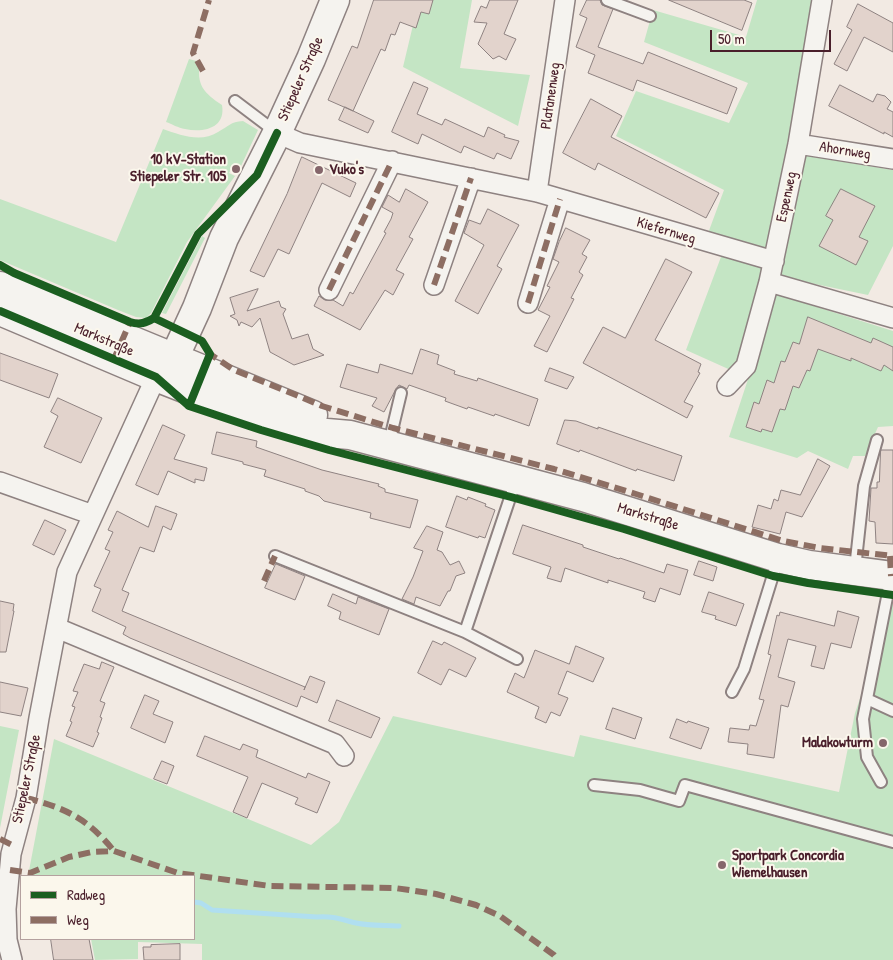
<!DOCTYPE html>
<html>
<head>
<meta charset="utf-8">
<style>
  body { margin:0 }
  #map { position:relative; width:893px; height:960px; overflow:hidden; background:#f2eae3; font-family:"Patrick Hand",sans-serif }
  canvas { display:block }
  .legend { position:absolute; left:20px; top:875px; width:175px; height:65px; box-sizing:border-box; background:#fbf7ec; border:1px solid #b4a19f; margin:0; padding:6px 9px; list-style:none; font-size:15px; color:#4a1f2b }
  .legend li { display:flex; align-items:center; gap:10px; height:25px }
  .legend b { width:25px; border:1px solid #b4a19f }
  .scale { position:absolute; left:710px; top:30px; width:121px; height:22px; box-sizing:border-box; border:2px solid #4a1f2b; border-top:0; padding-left:6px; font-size:15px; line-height:18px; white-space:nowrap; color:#4a1f2b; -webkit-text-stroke:4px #fbf7ec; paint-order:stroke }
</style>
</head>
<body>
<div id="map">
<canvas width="893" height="960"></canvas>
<ul class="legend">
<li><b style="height:6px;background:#1b5e20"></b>Radweg</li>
<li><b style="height:6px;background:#8d6e63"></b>Weg</li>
</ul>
<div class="scale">50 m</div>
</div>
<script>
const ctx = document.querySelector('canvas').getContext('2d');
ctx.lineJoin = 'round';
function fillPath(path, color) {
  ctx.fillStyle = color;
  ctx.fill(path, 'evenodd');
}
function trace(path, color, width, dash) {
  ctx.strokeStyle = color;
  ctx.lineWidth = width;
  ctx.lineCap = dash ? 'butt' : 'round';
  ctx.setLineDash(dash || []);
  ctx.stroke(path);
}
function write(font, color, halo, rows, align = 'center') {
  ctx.font = font + ' "Patrick Hand",sans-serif';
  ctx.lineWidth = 4;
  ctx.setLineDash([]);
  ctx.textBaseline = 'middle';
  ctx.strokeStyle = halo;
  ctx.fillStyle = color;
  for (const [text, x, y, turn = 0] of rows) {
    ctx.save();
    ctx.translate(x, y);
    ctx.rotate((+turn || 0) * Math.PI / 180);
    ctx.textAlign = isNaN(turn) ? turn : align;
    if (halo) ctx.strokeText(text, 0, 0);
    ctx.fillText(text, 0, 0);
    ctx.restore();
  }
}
fillPath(new Path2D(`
  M419,0H472L460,68L530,75L518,126L403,67Z
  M757,0H814L790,153L893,170V246L868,295L781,277L735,372L686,350L727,241L707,236L724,190L616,136L636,91L729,123L748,83L644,42L653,10L746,37Z
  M189,59L200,62C196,85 204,93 222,105C226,128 204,133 185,129C178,128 172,124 166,122Z
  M243,121L258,130L241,166L234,163L229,173L235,176L187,242L151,313L146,318L136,317L118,310L0,260V199L116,242L163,129C180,135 201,143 218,132C229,126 230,122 243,121Z
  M202,236L205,238L166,314L162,313Z
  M776,294L893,331V426L878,427L865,456H853L848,469L808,451L797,458L729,437Z
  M893,602V960H202V944L138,942V959L95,960L91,939H194V876H28L54,739L311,845L339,822L393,716L574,757L580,735L839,792L855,713Z
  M0,726L19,730L0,828Z`), '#c4e5c4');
trace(new Path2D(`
  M194,902L201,903L212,910L317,917C333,916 340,919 356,923C369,926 385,925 399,926`), '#b0dff0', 5);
const building = new Path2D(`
  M374,0H433L429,14L421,12L416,28L400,22L395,35L391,34L385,51L381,49L353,111L328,100L352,46L357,48Z
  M490,0H518L504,34L516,39L506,60L499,56L493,59L478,44L487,23L474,22L481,6L486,8Z
  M587,0H600L602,5L613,9L598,47L643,64L648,52L737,88L727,114L637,80L633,91L588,73L595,55L576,47L587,18L580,15Z
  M669,0H744L752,3L742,30Z
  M858,4L893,23V52L864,37L847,71L834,64L852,30L847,27Z
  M414,82L428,88L417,114L442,125L445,119L484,137L488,127L505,135L504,137L519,141L511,159L497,153L494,159L464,146L461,153L422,134L418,144L392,132Z
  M840,85L873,102L877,94L885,96L891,102L887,109L893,112V137L884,132V134L829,106Z
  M591,99L622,116L611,137L719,193L706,218L598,163L595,170L563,153Z
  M345,107L374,121L368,133L339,120Z
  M302,157L356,183L350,197L322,183L289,254L278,249L264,277L250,271L287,194Z
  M406,189L428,202L409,237L413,239L396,270L404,274L393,295L385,290L360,330L314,306L319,296L325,300H333L343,306L350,292L353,294L386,233L384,232L391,219L393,213L382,207L388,195L399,202Z
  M841,189L875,206L859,237L868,241L856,265L819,246L833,220L826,216Z
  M488,209L519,225L497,266L502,269L478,314L455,301L484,245L464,233L469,220L480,224Z
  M566,228L590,240L582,254L587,257L579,272L583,275L571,298L574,299L547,352L534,346L550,316L538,310L550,287L547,286L559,262L553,259L559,242Z
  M666,259L692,272L655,340L701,364L698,372L700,373L684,402L693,406L687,418L583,363L603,327L625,338Z
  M258,289L247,311L279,301L281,307L286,309L283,314L292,339L308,334L313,349L324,355L294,365L270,352L260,318L252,327L241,322L239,326L237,320L230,316L235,314L230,298Z
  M808,317L871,343L873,338L893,347V371L884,365L881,371L851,358V361L818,349L810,371L807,370L799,388L793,386L785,410L780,409L772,432L762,429L761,432L746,427L754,402L759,404L767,380L774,383L781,361L785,362L793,342L799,344Z
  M421,349L439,355L437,364L455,371L454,374L477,381L478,378L538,399L529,426L495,414L494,416L468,407L467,409L445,401L446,398L409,385L407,389L399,385L396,389L384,412L372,406L377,398L340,387L347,364L378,373L380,364L412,374Z
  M0,353L58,374L49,398L0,380Z
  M550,368L574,377L567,389L545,381Z
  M58,398L102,418L81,463L44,447L58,416L51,412Z
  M565,420L576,421L598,429V427L682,456L674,481L637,469L636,471L580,450L579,452L557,444Z
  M163,425L185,435L174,459L207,468L204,481L195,479V483L168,471L158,495L136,485Z
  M217,432L257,441L256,447L322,470L379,484L378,486L385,489V492L418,500L410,528L370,518L371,513L324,501L319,496L305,491V489L264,476L266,470L243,464V462L212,454Z
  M881,450H893V544L876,543L875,522L869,521L871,488H877V482H879Z
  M818,459L830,466L802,517L786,512L780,534L752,527L758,505L771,509L774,499L778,501L781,490L800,495Z
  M457,496L467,500L468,497L486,504L485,506L495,510L485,538L479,536L478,538L446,527Z
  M156,506L177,514L171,530L163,526L154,552L140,547L122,590L129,593L122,611L305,687L304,690L310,676L325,682L317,703L301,696L297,707L130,638L123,634L126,627L92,611L101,589L94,586L110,551L105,549L113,532L108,530L117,511L148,527Z
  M45,520L66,530L54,555L33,545Z
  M523,525L583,545V547L619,559L620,558L664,573L667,564L688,570L680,595L660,588L655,602L643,598L645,592L608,580V583L565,568L561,582L547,578L551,567L513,554Z
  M427,526L443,532L437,550L442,552L450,565L459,561L465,573L456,576L450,591H448L440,606L416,597L414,604L402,599L413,577L423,551L414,548Z
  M699,561L717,567L713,581L694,575Z
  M276,564L305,576L295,600L265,588Z
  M709,592L744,604L736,626L715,619L716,616L702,612Z
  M333,594L356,604L358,597L389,609L379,635L339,619L341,612L328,606Z
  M0,601L14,604L13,611H14L6,652H0Z
  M838,611L859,617L851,648L831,643L824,669L811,666L816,646L788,639L778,677L795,682L788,707L781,705L774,758L747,754L748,744L728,742L730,728L749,730L750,725L756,726L764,700L759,699L771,655L768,654L777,615L779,616L780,612L834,626Z
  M433,641L442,645L444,642L476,658L466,677L449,669L441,685L418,673Z
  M576,646L604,658L593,682L567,671L558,694L568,698L560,716L551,712L546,723L535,718L539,707L507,692L515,673L524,678L535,650L569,664Z
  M102,662L114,667L100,701L105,703L100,717L102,718L97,732L99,733L93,747L66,736L72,722L70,721L75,707L72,706L78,692L73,691L84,664L99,669Z
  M0,682L28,688L21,716L0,712Z
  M145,695L159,701L153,714L173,722L165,743L131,728Z
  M337,700L380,718L371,738L329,721Z
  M613,708L642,718L635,739L606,729Z
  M677,719L687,723L688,721L709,728L701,749L670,738Z
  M205,736L240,750L243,744L258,750L256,757L306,778L308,773L330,782L317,813L295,804L298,798L262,783L247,818L233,812L248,777L197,756Z
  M162,761L174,766L167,784L154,779Z
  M51,939H89L93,960H54Z
  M180,944V960H144L143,947H151V945Z`);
fillPath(building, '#e2d3cc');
trace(building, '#8e8281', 1);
const lane = new Path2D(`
  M607,0L650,16
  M235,101L276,132
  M389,443L401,393
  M275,556L465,632L517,659
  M855,569L864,486L877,440
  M465,632L516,480
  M732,692L744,669L778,559
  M867,699L893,711
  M881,782L867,757L863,719L891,577
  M594,785L640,790L679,801L685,785L893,842`);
const street = new Path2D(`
  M277,133L300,143L537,192L774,261
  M798,144L893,159
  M537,192L565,0
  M769,282L893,318
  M434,285L471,178
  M329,290L392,161
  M528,303L560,199
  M727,386L746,366L769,282L798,144L822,0
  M0,482L93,515
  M57,628L335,744L344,756
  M12,960L7,940L6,909L11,854L26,798L39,718L67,572L156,377`);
const secondary = new Path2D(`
  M0,286L313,415
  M0,311L156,377L240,410L315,432L350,435L583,497L778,558L809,565L893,576
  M156,377L174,358L197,308L224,238L277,133L311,59L335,0`);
trace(lane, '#8e8281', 14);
trace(street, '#8e8281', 22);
trace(secondary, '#8e8281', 31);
trace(lane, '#f5f3ef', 10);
trace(street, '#f5f3ef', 19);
trace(secondary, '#f5f3ef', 28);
trace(new Path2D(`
  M203,71L193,53L209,0
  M434,285L471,178
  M329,290L392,161
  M528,303L560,199
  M208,350L210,354L234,370L296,395L322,406L393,428L554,469L636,494L783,541L820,548L893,556
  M114,359L130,322
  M890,556L891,576
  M264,581L275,556
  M26,798C66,808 88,819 114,851
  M0,839L12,845
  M10,870L30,873L69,857L92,852L114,851L178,873L270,886L395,888L436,894L476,905L500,916L554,955L558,960`), '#8d6e63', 6, [12, 6]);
trace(new Path2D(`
  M0,265L14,273L130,322C140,325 146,323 154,318L198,234L257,175L277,133
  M0,311L156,377L189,406L261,430L329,450L511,497L624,529L773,576L808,583L893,595
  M154,318L202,341L210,354L189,406`), '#1b5e20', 8);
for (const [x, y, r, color] of [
  [236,169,5,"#85666b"],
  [319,170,5,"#85666b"],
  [883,743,5,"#85666b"],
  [722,865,5,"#85666b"]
]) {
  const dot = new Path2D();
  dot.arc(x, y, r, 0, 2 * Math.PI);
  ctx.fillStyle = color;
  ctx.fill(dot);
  trace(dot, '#fbf7ec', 2);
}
write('15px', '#4a1f2b', '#fbf7ec', [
  ["Stiepeler Straße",301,79,-66],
  ["Platanenweg",551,96,-82],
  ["Ahornweg",845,151,9],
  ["Espenweg",787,197,-78],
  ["Kiefernweg",666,231,17],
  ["Markstraße",104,340,23],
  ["Markstraße",648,517,17],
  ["Stiepeler Straße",27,779,-78]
]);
write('bold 15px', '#4a1f2b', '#fbf7ec', [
  ["10 kV-Station",226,160],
  ["Stiepeler Str. 105",226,177],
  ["Vuko's",329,170,"left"],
  ["Malakowturm",873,743],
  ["Sportpark Concordia",732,856,"left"],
  ["Wiemelhausen",732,873,"left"]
], 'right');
</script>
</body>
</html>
